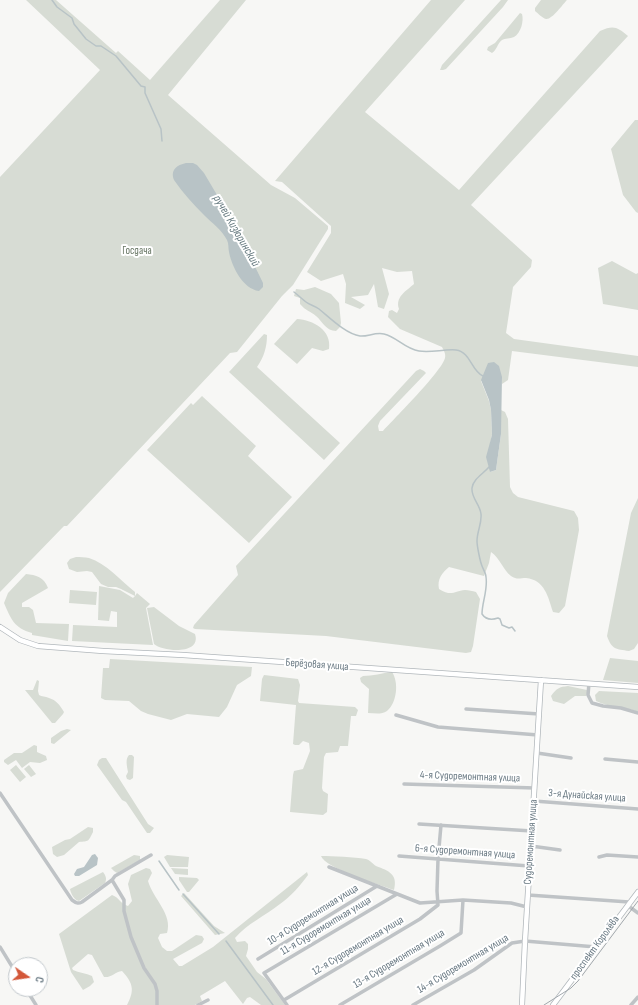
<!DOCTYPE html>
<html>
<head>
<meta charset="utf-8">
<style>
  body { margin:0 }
  #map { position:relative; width:638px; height:1005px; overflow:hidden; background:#f7f7f5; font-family:"Sofia Sans Condensed",sans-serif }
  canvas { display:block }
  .north { position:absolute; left:8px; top:957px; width:40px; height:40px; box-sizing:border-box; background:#fff; border:1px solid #c3c9cd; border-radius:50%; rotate:103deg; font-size:11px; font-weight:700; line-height:16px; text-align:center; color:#697983 }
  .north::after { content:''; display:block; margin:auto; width:14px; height:18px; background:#d35739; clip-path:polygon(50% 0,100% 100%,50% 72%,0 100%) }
</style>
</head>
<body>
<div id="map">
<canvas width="638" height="1005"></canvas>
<div class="north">С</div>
</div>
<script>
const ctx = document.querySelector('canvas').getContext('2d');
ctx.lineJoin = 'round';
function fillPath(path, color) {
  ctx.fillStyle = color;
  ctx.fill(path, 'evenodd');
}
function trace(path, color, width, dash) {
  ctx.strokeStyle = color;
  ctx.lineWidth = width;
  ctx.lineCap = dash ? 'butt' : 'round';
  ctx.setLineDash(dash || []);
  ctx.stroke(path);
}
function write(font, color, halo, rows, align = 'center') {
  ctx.font = font + ' "Sofia Sans Condensed",sans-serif';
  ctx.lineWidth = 4;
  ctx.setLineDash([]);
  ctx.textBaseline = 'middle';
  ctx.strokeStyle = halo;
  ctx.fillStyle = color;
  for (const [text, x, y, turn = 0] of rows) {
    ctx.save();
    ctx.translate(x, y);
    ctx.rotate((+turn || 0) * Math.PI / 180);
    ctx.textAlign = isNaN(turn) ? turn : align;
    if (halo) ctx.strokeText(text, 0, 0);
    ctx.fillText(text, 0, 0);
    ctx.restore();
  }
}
fillPath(new Path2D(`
  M26,0H56L116,53L118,51L150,80L220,0H246L168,95L271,185L295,198L328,226V229L293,285L282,296L237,352L230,353L67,526H64L0,592V177L100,70Z
  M431,0H465L365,112L459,190L600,31C614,25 617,27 628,36L471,205L532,260L531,267L513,287L506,333L514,339L638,356V367L512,351L508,380L502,384V377L481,381L489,401L491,410L492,435L490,445V472L496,470L501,434V410L505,412L508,419L510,487L513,493L518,497L574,511L578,518L579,530L565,606L559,613L553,612C548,597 545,580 526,578C520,578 517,580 511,576C503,570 500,558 491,552L489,563L484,576L449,567C442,573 437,579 439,589C452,597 454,591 465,590C469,590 472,591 476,592L480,599L473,646L471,652L466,653L326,636L195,629L193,628L194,625L238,575L236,566L416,371L420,369L424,371L426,373L380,421L378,426L379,431H383C394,419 442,371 445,358C446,354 444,351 442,347L400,329L388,317L389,311L392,310L397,313L399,309C395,297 406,291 414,284L412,271L397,272L382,268L389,294L384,309L378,307L374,284L368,295L351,297L365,305L360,309L345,303L346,284L343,274L321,281L307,272L331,233V226L282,182L275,181Z
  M501,0H508L503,7L446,69L443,70H440L442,65Z
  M541,0H567C563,4 552,20 546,19C542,18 538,13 535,11V8Z
  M520,13L522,14C524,21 521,33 514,37C510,39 505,38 502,40C497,44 497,50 492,53L487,50L488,47L495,43Z
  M635,120H638V213L636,212L623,195L611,149Z
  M612,261L636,274L638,273V310L603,304L598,268Z
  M315,287L331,294L339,303L341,323L340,327L336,331C326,331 323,322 316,316C310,311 306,311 300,304V298L294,296L296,289L304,290Z
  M297,319C313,320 332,330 329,349L323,351L312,348L297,364L274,344Z
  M264,334L267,335C267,347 264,357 257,367L340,443L324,460L229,372Z
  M202,396L256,446L248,456L292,497L249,543L147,450L191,403L193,405Z
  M638,498V643L634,649L629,651C616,649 612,650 607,636L631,513Z
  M76,557C80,557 85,557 89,558C106,563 121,581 135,592V596L137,593L150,604L146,608L153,645L72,641L73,625L117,627V612L111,611L109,621L98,620L99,586L120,590L133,598L135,596L121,589L116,587H108L101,584L92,572L87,571L77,572L69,569L67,563L70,559Z
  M26,574C36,575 44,577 48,588L22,603V607H29L33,610L36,623L69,624L68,641L32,635V633C14,628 11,619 4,603L8,593Z
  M70,590L97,592L96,605L69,603Z
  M154,607L179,626L195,634C202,655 163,652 154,644L147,608Z
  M610,658L638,661V683L603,680Z
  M110,659L252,667L251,676L237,685L227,707L219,717L187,714L171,720L148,714L141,711L129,701L105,700L101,698L103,668H109Z
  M392,672C399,682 397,703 387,711C381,715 374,713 368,713L369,689L361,682L360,678L363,676C373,676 382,673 392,672Z
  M264,675L298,679L300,685L298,701L299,703L355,707L358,710L356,716H351L348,746H340L338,752L326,753L324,757L322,788L323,791L328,794L327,812L323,815L290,812L293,775L294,771L303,769L310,751L309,743L303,741L299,745H295L293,744L296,705L260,701L262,679Z
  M37,680L39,681L38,691L39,695C42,697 45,696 49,698C56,700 60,705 64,712L63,714L55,723H52L25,690H33Z
  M568,686L587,690L588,692L586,696H575L564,704L553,701L551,696C557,688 559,687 568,686Z
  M599,691L638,693V712C624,706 610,708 596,701L595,695Z
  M67,729L71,730L54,744L51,743V738L61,731Z
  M34,745L37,746V752L46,756L47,760L40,763L30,762L22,768L16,760L8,765L4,762V760L14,753H22Z
  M129,755H132L134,757L133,778L130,780L127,779L126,776L128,772C127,766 125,759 129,755Z
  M102,758H106L148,824L154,828L150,833H147L126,802L122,800L97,765L99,760Z
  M16,765L26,777L20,782L10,770Z
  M29,765L36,774L31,777L24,769Z
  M88,827L93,828V832C88,842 89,841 79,842L64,855L57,857L53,854L52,847L65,840L70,839Z
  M134,855L140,856V860L117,873L114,871L111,868Z
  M167,855L189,857L188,867H170L164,857Z
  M321,856C333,856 354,857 366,859C370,860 373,864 376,866C389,871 398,874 394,890C380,885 325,868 321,856Z
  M146,868L150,869L152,873L148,881C153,899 173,914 167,933L160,934L158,938L162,947L167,951H172L196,935L202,936L204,939L202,943L173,959L179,966H182L213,947L307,872L308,875C300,886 291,896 280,904C265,916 248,923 235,938L237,942L245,941L248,944V949L246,956L257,972L266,979L285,1005H261L250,997L247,998L243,1004L225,981L200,996L202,1001L195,1005H127C135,990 133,983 122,971C115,972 111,978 104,977L92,955L88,954L72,968L73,970C79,973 86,973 92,976L94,982L90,986L83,990L71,972L59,934L112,895C120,898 119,903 128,906L132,901L128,884L131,875Z
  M171,868L188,869V875L175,874Z
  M103,872C106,876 107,879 105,883L79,901C74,900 71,894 70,889Z
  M179,877L197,878L199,880L189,892H187L179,880Z
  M184,893L214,926L225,933L215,935L181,896Z`), '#d7dcd4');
fillPath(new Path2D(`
  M186,163H193L197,165L204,173L220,200L230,221L234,233L244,244L263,283V287L259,291C243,289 232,267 229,252C228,248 229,244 227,240C222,230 212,223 204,215C193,204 183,193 174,180C170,170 177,165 186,163Z
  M494,362L499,366L502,377L501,434L496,470L490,472L486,457L492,435L491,410L489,400L481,380L488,363Z
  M95,854L98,858L97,865L79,876H75L74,874L77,869L84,867L92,855Z`), '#b8c3c6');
trace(new Path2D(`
  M52,0L57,7L72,18L74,24L86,39L96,46H101L116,56L141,86L145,87V93L161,129L162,141
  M294,292C298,295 302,299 306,302C310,305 315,306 319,309C330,318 346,334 360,336C367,337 375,332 384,334C397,337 405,349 419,351C431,353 444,349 456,350C471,352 471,371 483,376
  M489,467C483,474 473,479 472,488C471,498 480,504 481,514C482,524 477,531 477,541C477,546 480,561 482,566C483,569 486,573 486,577C488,590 482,602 482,614C486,620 492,620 498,618L500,619L502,625L509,628L512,627L515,631
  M159,861L179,890
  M183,894L219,934
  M226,941L273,1005`), '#b8c3c6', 1.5);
const secondary = new Path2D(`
  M0,627L20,640L38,646L103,651L183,655L638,687
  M522,1005L525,941L541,680
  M553,1005L638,892`);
trace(secondary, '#b1b7bb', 6);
trace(new Path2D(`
  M589,683L588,695L592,703L603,706L621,708L638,713
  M466,709L539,714
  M396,715L438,727L538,735
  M537,753L571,758
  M605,759L638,762
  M404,784L535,788
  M0,793L72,900C76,903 78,904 82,902L112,880L115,876L151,855
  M534,801L638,809
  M419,824L532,831
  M531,846L560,850
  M399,856L529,866
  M599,857L607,855L638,857
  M329,867L420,903L463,900L511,903L527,907
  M112,880L124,900V911L131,937L144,968L155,984L157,991V1005
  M528,895L629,902
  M627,905L638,913
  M0,947L16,973
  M258,959L377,886
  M26,989L36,1005
  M284,1000L420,919L438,905L437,891L438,859L441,825
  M198,1005L208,1000
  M287,1005L264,973L397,894
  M340,1005L440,946L461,933L463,900
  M413,1005L474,970L512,943L525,941L596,947
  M631,1005L638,997`), '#bfc3c6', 3.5);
trace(secondary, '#fff', 4.5);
trace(new Path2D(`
  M544,1005L571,988L578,981L638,901`), '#a1a7ac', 1);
write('11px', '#677664', '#fff', [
  ["Госдача",137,251]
]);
write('11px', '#697983', '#fff', [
  ["Берёзовая улица",317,665,4],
  ["4-я Судоремонтная улица",470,777,2],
  ["3-я Дунайская улица",587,796,4],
  ["Судоремонтная улица",531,842,-86],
  ["6-я Судоремонтная улица",465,852,4],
  ["10-я Судоремонтная улица",313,915,-32],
  ["11-я Судоремонтная улица",326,926,-31],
  ["12-я Судоремонтная улица",358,946,-31],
  ["проспект Королёва",595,948,-54],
  ["13-я Судоремонтная улица",399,959,-31],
  ["14-я Судоремонтная улица",463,964,-31]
]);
write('italic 12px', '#65797f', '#fff', [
  ["ручей Кизюринский",236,231,60]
]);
</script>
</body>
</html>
